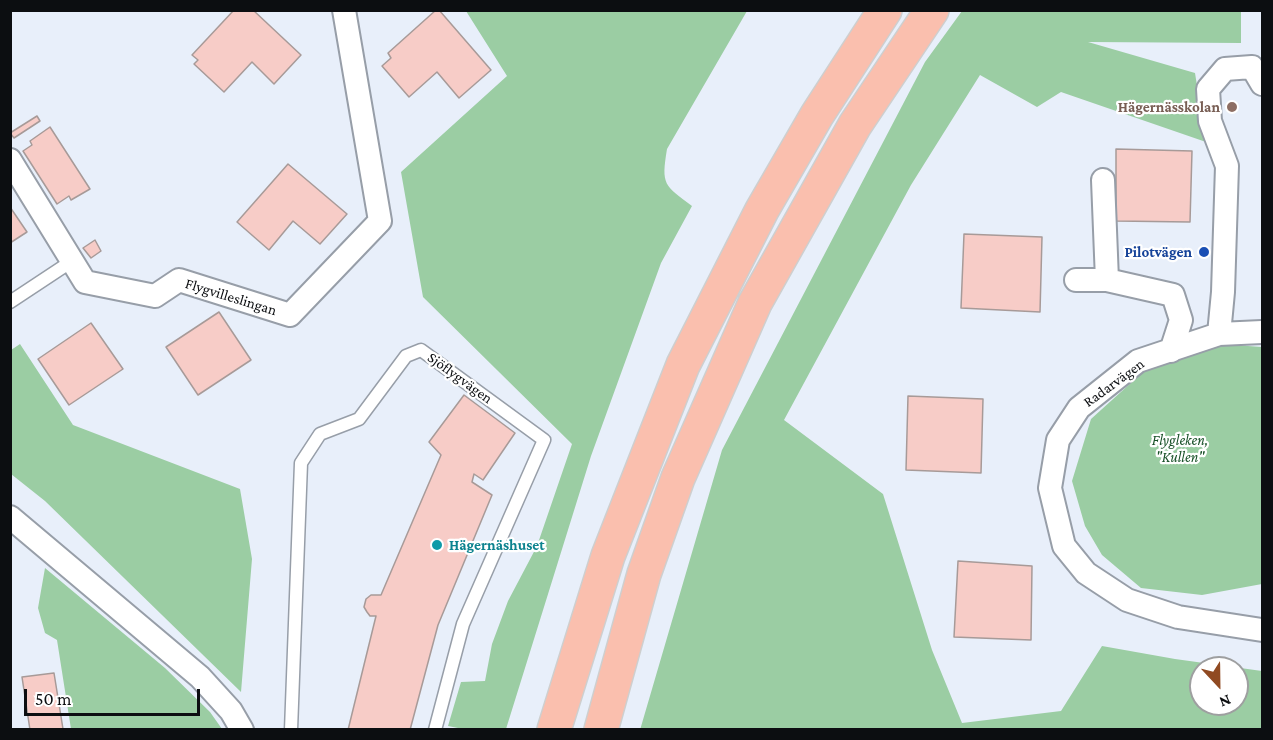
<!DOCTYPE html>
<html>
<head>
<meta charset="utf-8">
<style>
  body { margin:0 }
  #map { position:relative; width:1273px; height:740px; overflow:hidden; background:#e8effa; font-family:"Crimson Pro",serif }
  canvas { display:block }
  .frame { position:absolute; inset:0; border:12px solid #0c0e11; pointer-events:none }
  .north { position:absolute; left:1189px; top:656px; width:60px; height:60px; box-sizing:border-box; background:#fff; border:2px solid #9e9fa0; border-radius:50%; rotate:158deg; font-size:16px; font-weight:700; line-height:24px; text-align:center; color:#0c0e11 }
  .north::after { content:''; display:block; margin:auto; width:21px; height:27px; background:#904a22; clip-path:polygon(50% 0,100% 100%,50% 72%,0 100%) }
  .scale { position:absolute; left:24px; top:689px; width:176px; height:27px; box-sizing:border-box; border:3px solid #0c0e11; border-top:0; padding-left:8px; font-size:18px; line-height:21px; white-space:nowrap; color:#0c0e11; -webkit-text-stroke:4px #fff; paint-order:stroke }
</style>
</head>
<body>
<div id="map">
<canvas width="1273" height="740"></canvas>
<div class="frame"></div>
<div class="north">N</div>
<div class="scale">50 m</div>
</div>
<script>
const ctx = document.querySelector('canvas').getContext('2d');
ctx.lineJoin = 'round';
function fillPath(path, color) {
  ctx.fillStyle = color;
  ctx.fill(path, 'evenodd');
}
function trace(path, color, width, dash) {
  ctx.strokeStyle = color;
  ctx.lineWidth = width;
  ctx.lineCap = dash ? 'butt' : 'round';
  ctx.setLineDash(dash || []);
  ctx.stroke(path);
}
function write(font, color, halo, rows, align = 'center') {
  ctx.font = font + ' "Crimson Pro",serif';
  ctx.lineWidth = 4.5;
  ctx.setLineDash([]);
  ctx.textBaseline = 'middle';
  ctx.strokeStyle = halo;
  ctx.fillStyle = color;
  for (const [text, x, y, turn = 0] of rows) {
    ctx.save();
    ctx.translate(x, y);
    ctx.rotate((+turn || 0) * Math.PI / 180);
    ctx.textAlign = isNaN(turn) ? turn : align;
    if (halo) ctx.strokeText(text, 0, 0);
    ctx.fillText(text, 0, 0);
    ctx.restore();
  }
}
fillPath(new Path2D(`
  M466,11H747L667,149C661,185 664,185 692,206L661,263L591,456L506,729H463L448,726L461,682L485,681L492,644L508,601L537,546L572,444L423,297L401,172L507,76Z
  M962,11H1241V43L1088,42L1195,73L1206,142L1061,92L1037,107L980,75L911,185L784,420L883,494L932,650L962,723L1061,711L1102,646L1175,659L1262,671V729L640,730L722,450L925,62ZM1201,668H1237V704H1201Z
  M1206,343L1262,347V584L1202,595L1141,588L1102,555L1085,526L1072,481L1091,419L1143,372Z
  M20,344L73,425L240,489L252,559L241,692L45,501L11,474V350Z
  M45,568L165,668L210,712L222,729H61H71L57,640L45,633L38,608Z`), '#9bcda3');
const building = new Path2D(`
  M234,10H253L301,55L274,84L252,62L224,92L194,64L198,60L192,55Z
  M436,10H439L491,70L459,98L437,72L409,97L382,66L391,58L388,53Z
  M37,116L40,121L14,138L10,133Z
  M50,127L90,189L71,200L69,196L57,204L23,151L32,145L30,141Z
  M1116,149L1192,151L1190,222L1116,221Z
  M288,164L347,214L320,244L293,221L269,250L237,222Z
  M10,207L27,232L10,243Z
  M964,234L1042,237L1040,312L961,308Z
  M95,240L101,251L91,258L83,248Z
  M219,312L251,360L198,395L166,347Z
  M91,323L123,369L69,405L38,359Z
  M464,395L515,433L483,480L474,474L472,482L492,495L438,625L410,730H348L376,616H370L367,612L364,607L366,599L371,595H381L441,455L429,442Z
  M908,396L983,399L981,473L906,470Z
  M958,561L1032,566L1031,640L954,637Z
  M54,673L63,729L30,730L22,677Z`);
fillPath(building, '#f7ccc7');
trace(building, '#a79a98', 1.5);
const service = new Path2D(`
  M10,302L72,261
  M291,730L301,463L320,434L359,419L406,356L421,350L544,440L463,624L435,730`);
const minor = new Path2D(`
  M10,160L85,282L155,296L179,280L290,315L380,221L344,10
  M1103,180L1107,280L1173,295L1181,320L1171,351
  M1076,280H1107
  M1262,332L1219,334L1138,361L1079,408L1058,440L1050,488L1064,546L1086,573L1127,600L1178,617L1262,630
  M1219,334L1223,292L1227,166L1210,121L1208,89L1225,69L1252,67L1262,84
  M10,517L200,677L231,711L242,730`);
const motorway = new Path2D(`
  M554,730L608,556L683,365L762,210L817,115L885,10
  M601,730L644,574L678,478L755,303L855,125L932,10`);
trace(service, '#979ea8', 15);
trace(minor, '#979ea8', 26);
trace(motorway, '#cecfcf', 36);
trace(service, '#fff', 12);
trace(minor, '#fff', 22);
trace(motorway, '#fabfae', 33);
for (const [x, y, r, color] of [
  [1232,107,6,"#8d6e63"],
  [1204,252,6,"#1a4fb4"],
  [437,545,6,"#0f9aa8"]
]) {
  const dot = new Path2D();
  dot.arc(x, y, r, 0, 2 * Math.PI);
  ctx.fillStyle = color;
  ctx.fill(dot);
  trace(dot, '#fff', 2);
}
write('bold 15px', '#785e54', '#fff', [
  ["Hägernässkolan",1220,107]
], 'right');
write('bold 15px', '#164399', '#fff', [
  ["Pilotvägen",1192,252]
], 'right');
write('15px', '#0c0e11', '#fff', [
  ["Flygvilleslingan",231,297,17],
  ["Sjöflygvägen",460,378,36],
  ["Radarvägen",1114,383,-36]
]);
write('italic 15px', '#175027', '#fff', [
  ["Flygleken,",1180,440],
  ["\"Kullen\"",1180,457]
]);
write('bold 15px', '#0d838f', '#fff', [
  ["Hägernäshuset",449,545]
], 'left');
</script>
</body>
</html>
